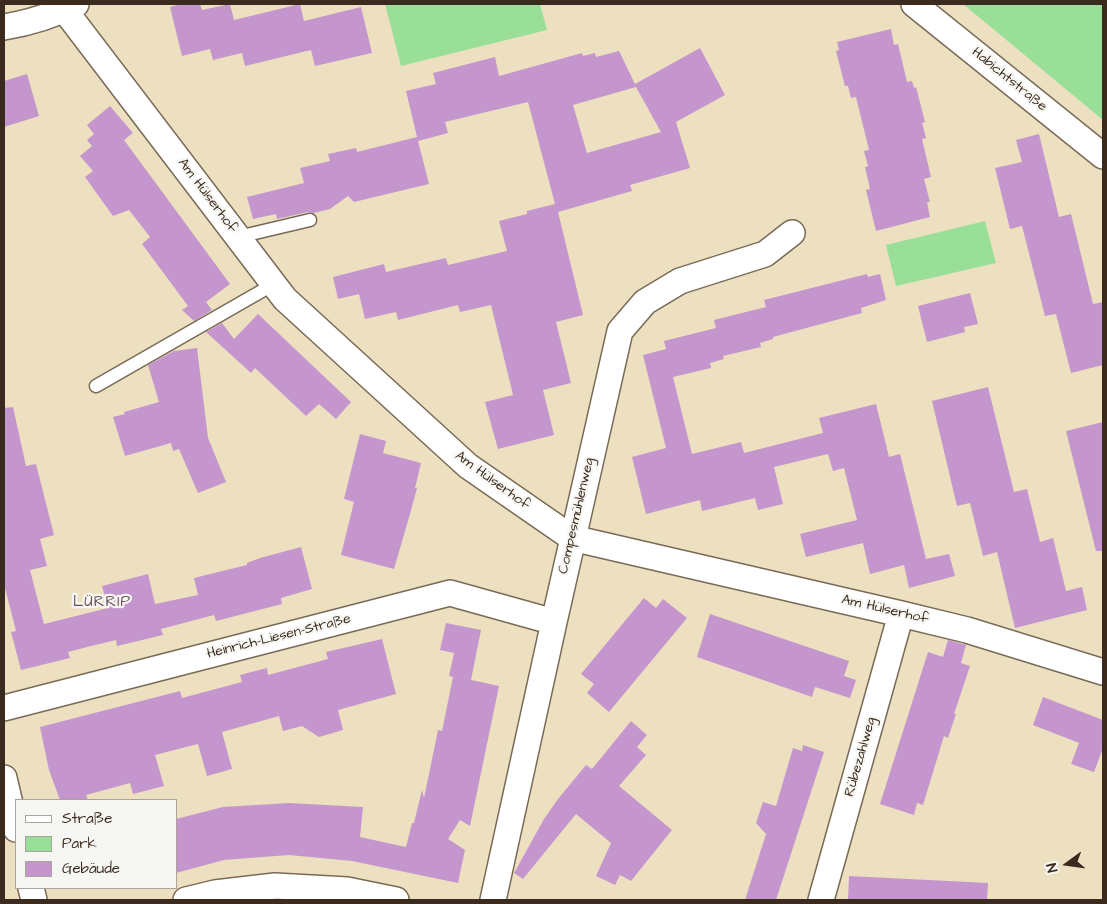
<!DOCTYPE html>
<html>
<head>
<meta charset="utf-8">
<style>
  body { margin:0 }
  #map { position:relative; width:1107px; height:904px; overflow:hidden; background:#ece0c0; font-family:"Architects Daughter",sans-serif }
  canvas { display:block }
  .frame { position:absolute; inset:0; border:5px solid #3b2a1e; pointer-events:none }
  .legend { position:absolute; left:15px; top:799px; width:162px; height:90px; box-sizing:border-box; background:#f6f6f2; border:1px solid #aba49d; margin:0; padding:6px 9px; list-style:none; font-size:15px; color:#3b2a1e }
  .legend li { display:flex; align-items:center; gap:10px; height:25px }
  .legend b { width:25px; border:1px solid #aba49d }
  .north { position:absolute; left:1042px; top:839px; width:50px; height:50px; -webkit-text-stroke:4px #f6f6f2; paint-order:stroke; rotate:256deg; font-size:14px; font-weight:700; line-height:20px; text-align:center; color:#3b2a1e }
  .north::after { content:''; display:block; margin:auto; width:18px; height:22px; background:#3b2a1e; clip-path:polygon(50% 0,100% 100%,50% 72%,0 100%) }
</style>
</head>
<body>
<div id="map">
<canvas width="1107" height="904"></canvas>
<div class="frame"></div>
<ul class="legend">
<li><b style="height:6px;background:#fff"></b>Straße</li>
<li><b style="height:14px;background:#9adf98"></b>Park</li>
<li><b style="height:14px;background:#c596cd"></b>Gebäude</li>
</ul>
<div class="north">N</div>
</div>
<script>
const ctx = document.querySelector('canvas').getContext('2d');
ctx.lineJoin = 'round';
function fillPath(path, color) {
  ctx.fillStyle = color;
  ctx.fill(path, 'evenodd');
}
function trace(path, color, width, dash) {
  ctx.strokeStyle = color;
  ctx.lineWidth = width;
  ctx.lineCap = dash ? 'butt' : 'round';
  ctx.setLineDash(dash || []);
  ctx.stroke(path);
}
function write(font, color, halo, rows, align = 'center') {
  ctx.font = font + ' "Architects Daughter",sans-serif';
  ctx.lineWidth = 4.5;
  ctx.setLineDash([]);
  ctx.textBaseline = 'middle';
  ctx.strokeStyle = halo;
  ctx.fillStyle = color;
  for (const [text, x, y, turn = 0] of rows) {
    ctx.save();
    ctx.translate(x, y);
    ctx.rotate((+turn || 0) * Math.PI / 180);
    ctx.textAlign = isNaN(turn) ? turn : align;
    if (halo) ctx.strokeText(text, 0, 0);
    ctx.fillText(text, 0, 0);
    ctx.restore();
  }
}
fillPath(new Path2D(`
  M385,4H540L547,30L401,66Z
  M963,4H1103V120Z
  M985,221L996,263L896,286L886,245Z`), '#9adf98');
fillPath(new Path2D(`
  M181,4H200L202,10L230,4L234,20L300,4L304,21L361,7L372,53L315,66L311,50L245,66L242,53L213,60L210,49L182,56L170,7Z
  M891,29L894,45L898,44L907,82L912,81L914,88L916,87L925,122L922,123L926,138L922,139L931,177L924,179L930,202H927L930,217L876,231L866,190L870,189L865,167L868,166L864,151L869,150L856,97L851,98L848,86H845L836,51L839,50L837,42Z
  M700,48L725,95L676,122L690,168L630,185L632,191L558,212L583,315L556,322L571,383L543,390L554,435L498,449L485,402L513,395L491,305L460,312L458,305L398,320L396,312L365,319L359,294L338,299L333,277L384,264L386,272L446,258L448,265L507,251L499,221L527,214V211L555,204L528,102L445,122L448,133L418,141L429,184L354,202L348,196L330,209L314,213L308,212L277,219L276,214L253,219L247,197L304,183L300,168L330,161L328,154L356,148L357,152L417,137L406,91L436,84L433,73L495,57L499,76L582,53L583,56L595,53L596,57L619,51L635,84ZM636,87L661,132L587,153L573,105Z
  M27,74L39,116L4,127V81Z
  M110,106L133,133L124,140L230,284L206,302L212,310L194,321L182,310L188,306L142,244L150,237L129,210L113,216L85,177L93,171L80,156L92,146L87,140L94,134L87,125Z
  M1039,134L1059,217L1071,214L1093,304L1103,302V365L1071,373L1056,314L1045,316L1022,226L1010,229L995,168L1022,162L1016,140Z
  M867,274L868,277L880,274L886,300L861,308L862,313L773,337V339L760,343L761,347L723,356L724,359L710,363L711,368L673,377L692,454L741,442L744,453L823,433L819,418L876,404L889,457L900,454L926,559L949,554L955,576L909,588L904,565L870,574L863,543L806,557L800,534L857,520L844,468L833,471L828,454L774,467L783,504L758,510L755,498L702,511L700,500L646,514L632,457L666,448L643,355L666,349L664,341L716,328L714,320L766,307L764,300Z
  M970,293L978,324L964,327L965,332L927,342L918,306Z
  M258,314L351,402L336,419L319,404L306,416L255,368L251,373L206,332L222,323L234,339Z
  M197,348L208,438L226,482L198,493L179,449L173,451L171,443L125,456L113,417L125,414L124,412L159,402L148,365L174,351Z
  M988,387L1014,492L1027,489L1040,542L1053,538L1066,591L1082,587L1087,610L1015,628L997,552L983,556L970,503L957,506L932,401Z
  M13,407L26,466L36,464L54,535L40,539L47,566L30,570L44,624L108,608L102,586L148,574L155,604L198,595L194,578L247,565V563L260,558L301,547L312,589L281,598L282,604L216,621L214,615L161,629L163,635L117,646L116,640L91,646L68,652L70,658L21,670L11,632L16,631L4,584V408Z
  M1103,422V551H1096L1066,431Z
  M360,434L386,441L383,453L421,463L415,488H417L410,514L394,569L341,555L354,502L344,499Z
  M644,598L656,608L663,599L687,618L609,712L587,693L594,684L581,674Z
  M710,614L849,661L844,676L856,680L850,698L815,687L812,697L697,657Z
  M446,623L481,630L471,680L499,686L470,826L460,820L448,839L465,850L458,883L352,861L289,855L224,860L176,873V819L223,807L289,803L363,807L360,837L406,847L412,823H414L422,790L424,798L438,730L442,731L453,677L449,676L454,653L440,650Z
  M382,639L396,694L338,710L343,730L319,737L302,726L283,731L279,716L222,732L232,769L207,776L198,744L155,755L164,786L133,794L130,783L86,795L88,800H60L49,770L40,727L180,691L182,698L242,682L240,675L267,668L268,675L328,659L326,652Z
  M948,640L966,645L961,663L970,666L954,714H956L948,738L944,736L923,805L917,803L914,815L880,804L928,652L943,657Z
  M1043,697L1103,720V748L1094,772L1071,764L1079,743L1033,725Z
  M631,721L647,735L637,747L646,755L619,786L672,830L631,881L620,875L615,885L596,876L611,843L576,814L523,879L514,873L544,819L558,799L586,765L592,769Z
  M803,745L824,752L776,900H745L766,834L756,823L763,802L776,806L793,748L802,751Z
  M849,876L988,883L987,900H848Z`), '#c596cd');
const service = new Path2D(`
  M238,237L310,220
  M96,386L274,284`);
const minor = new Path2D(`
  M60,4L285,299L468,466L572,538L901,614L967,630L1103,672
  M914,4L1103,156
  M4,27C28,23 54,15 76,4
  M4,708L450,593L554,622
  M4,778L16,829
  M31,888L34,900
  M186,900L215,893L275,886L347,890L396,900
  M493,900L554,622L620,331L645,302L680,281L765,254L792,233
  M821,900L901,614`);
trace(service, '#796a57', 15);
trace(minor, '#796a57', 28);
trace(service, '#fff', 12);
trace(minor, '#fff', 25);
write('14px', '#3b2a1e', '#f6f6f2', [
  ["Habichtstraße",1009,80,39],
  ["Am Hülserhof",207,196,53],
  ["Am Hülserhof",492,481,36],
  ["Compesmühlenweg",577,516,-77],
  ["Am Hülserhof",885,610,13],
  ["Heinrich-Liesen-Straße",279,637,-14],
  ["Rübezahlweg",861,757,-74]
]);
ctx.letterSpacing = '1px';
write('15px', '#6b505b', '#f6f6f2', [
  ["LÜRRIP",102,603]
]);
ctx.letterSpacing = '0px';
</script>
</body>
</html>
